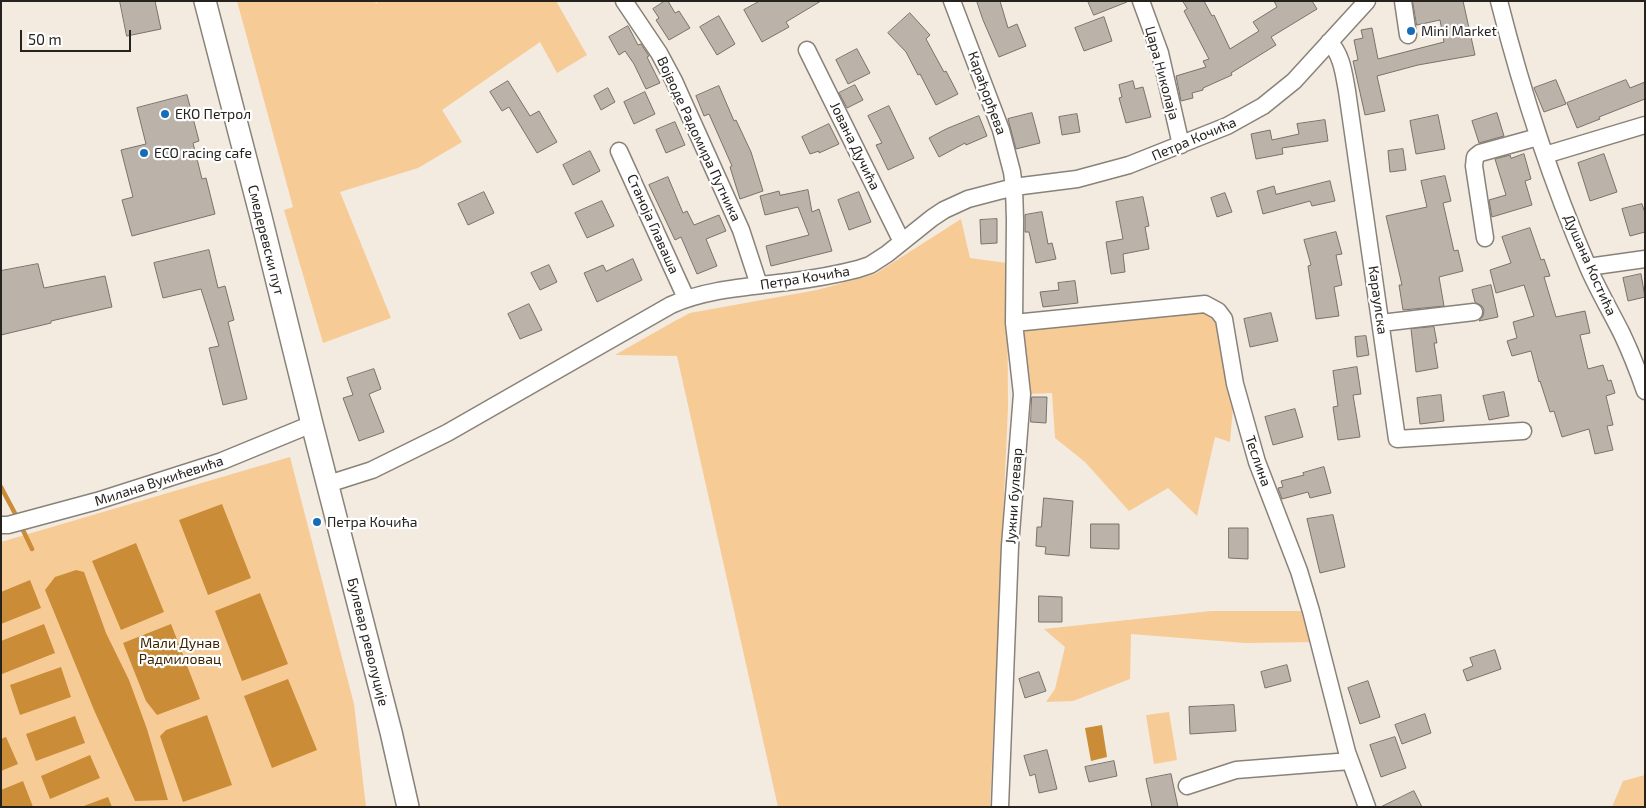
<!DOCTYPE html>
<html>
<head>
<meta charset="utf-8">
<style>
  body { margin:0 }
  #map { position:relative; width:1646px; height:808px; overflow:hidden; background:#f3eae0; font-family:"Exo 2",sans-serif }
  canvas { display:block }
  .frame { position:absolute; inset:0; border:2px solid #26231f; pointer-events:none }
  .scale { position:absolute; left:20px; top:30px; width:111px; height:22px; box-sizing:border-box; border:2px solid #26231f; border-top:0; padding-left:6px; font-size:15px; line-height:18px; white-space:nowrap; color:#26231f; -webkit-text-stroke:4px #fff; paint-order:stroke }
</style>
</head>
<body>
<div id="map">
<canvas width="1646" height="808"></canvas>
<div class="frame"></div>
<div class="scale">50 m</div>
</div>
<script>
const ctx = document.querySelector('canvas').getContext('2d');
ctx.lineJoin = 'round';
function fillPath(path, color) {
  ctx.fillStyle = color;
  ctx.fill(path, 'evenodd');
}
function trace(path, color, width, dash) {
  ctx.strokeStyle = color;
  ctx.lineWidth = width;
  ctx.lineCap = dash ? 'butt' : 'round';
  ctx.setLineDash(dash || []);
  ctx.stroke(path);
}
function write(font, color, halo, rows, align = 'center') {
  ctx.font = font + ' "Exo 2",sans-serif';
  ctx.lineWidth = 4.5;
  ctx.setLineDash([]);
  ctx.textBaseline = 'middle';
  ctx.strokeStyle = halo;
  ctx.fillStyle = color;
  for (const [text, x, y, turn = 0] of rows) {
    ctx.save();
    ctx.translate(x, y);
    ctx.rotate((+turn || 0) * Math.PI / 180);
    ctx.textAlign = isNaN(turn) ? turn : align;
    if (halo) ctx.strokeText(text, 0, 0);
    ctx.fillText(text, 0, 0);
    ctx.restore();
  }
}
fillPath(new Path2D(`
  M237,1H375L376,4L378,1H556L587,55L557,73L540,42L442,110L462,142L418,168L340,192L391,318L323,343L284,210L293,207Z
  M961,219L970,258L1007,263L1008,407L990,807H778L677,356L615,355L673,322L690,313L817,290L875,274Z
  M1205,304L1218,311L1235,384L1230,442L1215,437L1197,516L1168,488L1129,511L1085,462L1055,438L1052,393L1029,394L1024,331Z
  M290,457L354,704L366,807H1V542Z
  M1211,611H1311L1320,642L1245,643L1131,634L1130,679L1073,701L1046,702L1055,689L1065,647L1044,629Z
  M1169,712L1177,760L1154,764L1146,715Z
  M1645,775V807H1612L1623,781Z`), '#f7cb96');
fillPath(new Path2D(`
  M222,504L251,578L208,595L179,520Z
  M136,543L164,612L121,630L92,561Z
  M76,570L84,572L106,633L129,680L147,729L168,800L135,801L94,710L45,590L55,577Z
  M30,580L41,608L1,624V592Z
  M260,593L288,664L242,681L215,611Z
  M44,624L55,653L2,674L1,641Z
  M171,624L200,699L157,715L146,701L123,643Z
  M61,667L71,697L20,715L10,685Z
  M288,679L317,750L272,768L244,696Z
  M207,715L232,785L183,802L160,736L166,730Z
  M75,716L85,743L36,761L26,734Z
  M1102,725L1107,757L1091,761L1085,728Z
  M6,737L18,764L1,771V739Z
  M90,755L100,778L50,799L41,776Z
  M23,781L33,807H1V790Z
  M108,797L112,807H81Z`), '#ca8c36');
trace(new Path2D(`
  M1,487L18,519
  M21,526L32,549`), '#ca8c36', 4.5);
const building = new Path2D(`
  M120,1H155L161,29L127,36Z
  M665,1H668L675,13L679,11L690,28L669,40L656,20L659,18L653,9Z
  M760,1H821L786,22L789,27L762,42L744,10Z
  M977,1H1000L1008,28L1017,24L1026,46L999,57L983,20Z
  M1088,1H1127V2L1094,15Z
  M1183,1H1204L1212,16L1214,15L1230,49L1259,31L1253,22L1277,7L1274,1H1312L1317,9L1271,37L1276,45L1231,73L1232,75L1203,88V90L1192,93L1193,98L1181,101L1176,76L1206,67L1203,61L1209,59L1184,11L1187,9Z
  M1413,1H1463L1475,55L1418,65L1377,76L1385,111L1365,115L1353,61L1358,60L1354,40L1363,38L1361,30L1372,28L1378,59L1444,42L1440,20L1417,25Z
  M910,13L930,35L926,39L944,72L946,71L958,94L936,105L920,74L918,75L906,52L888,33Z
  M719,16L735,44L717,55L700,27Z
  M1104,17L1112,41L1084,51L1075,28Z
  M628,26L638,45L641,44L649,56L647,57L660,83L646,89L634,64L625,51L619,55L609,37Z
  M857,49L870,73L848,84L836,60Z
  M1556,80L1566,104L1544,112L1534,88Z
  M1626,80L1630,88L1645,82V99L1599,117L1600,119L1577,128L1567,103Z
  M508,81L530,116L539,111L557,142L537,153L509,107L502,111L490,92Z
  M1133,81L1135,89L1143,87L1151,117L1126,123L1119,98L1122,97L1119,85Z
  M855,85L863,100L847,108L839,93Z
  M719,86L734,121L736,120L751,152L763,191L740,199L730,167L732,166L709,114L704,116L696,96Z
  M608,88L615,102L601,110L594,96Z
  M645,92L655,114L634,124L624,102Z
  M187,95L199,141L193,143L202,179L206,178L215,214L132,236L122,200L133,197L121,150L146,144L137,108Z
  M889,106L914,158L888,170L876,145L882,143L868,116Z
  M1032,113L1040,143L1016,149L1008,119Z
  M1497,113L1504,136L1479,143L1472,121Z
  M1077,114L1080,132L1062,135L1059,117Z
  M1438,115L1445,149L1416,154L1410,121Z
  M979,116L987,136L966,145L965,143L939,157L929,138L946,129Z
  M1325,120L1328,141L1282,148L1283,154L1256,159L1251,134L1270,130L1272,140L1299,134L1297,124Z
  M675,122L685,145L666,153L656,130Z
  M829,124L839,144L819,153V151L810,154L802,137Z
  M1403,149L1406,170L1390,172L1388,151Z
  M590,151L600,171L573,185L563,165Z
  M1524,154L1531,179L1525,181L1532,205L1492,217L1489,200L1506,195L1495,159L1510,155L1511,158Z
  M1604,154L1617,192L1590,201L1578,163Z
  M1445,176L1451,201L1443,203L1454,251L1458,250L1463,271L1439,277L1444,306L1403,310L1399,285H1402L1386,216L1427,207L1421,181Z
  M668,177L683,213L687,211L694,225L719,215L726,231L706,239L717,266L697,274L681,237L675,240L649,185Z
  M1330,181L1335,201L1312,206L1310,201L1263,214L1257,191L1274,186L1276,194Z
  M808,190L812,212L819,209L832,251L771,266L766,246L809,235L798,207L765,215L760,196L779,191L780,195Z
  M484,192L494,213L468,225L458,204Z
  M859,192L871,222L849,230L838,200Z
  M1225,193L1232,212L1217,217L1211,198Z
  M1143,197L1149,226L1145,227L1149,249L1123,254L1125,272L1111,274L1106,242L1123,239L1116,202Z
  M602,201L614,226L587,238L575,213Z
  M1642,204L1645,213V232L1630,236L1622,209Z
  M1042,212L1048,244L1052,243L1056,259L1036,263L1029,232H1025V215Z
  M997,219V243L981,244L980,220Z
  M1530,228L1541,260L1544,259L1550,276L1544,277L1556,317L1585,311L1590,333L1580,335L1588,369L1603,365L1608,381L1611,380L1615,393L1606,396L1613,425L1607,426L1613,450L1595,454L1589,429L1562,437L1554,411L1550,412L1540,381L1539,382L1531,351L1512,356L1507,341L1517,338L1513,322L1534,316L1524,285L1496,293L1490,270L1511,263L1502,237Z
  M1336,232L1342,254L1336,255L1342,285L1334,287L1339,316L1316,319L1308,266L1311,265L1304,240Z
  M209,250L218,288L225,286L234,320L228,322L247,399L223,405L209,348L219,346L201,289L163,298L154,263Z
  M633,259L642,280L597,302L584,273L603,265L606,271Z
  M38,264L44,288L105,276L112,307L51,321V323L1,335V271Z
  M549,265L557,282L540,290L531,273Z
  M1641,274L1645,297L1628,301L1623,278Z
  M1075,281L1078,303L1043,307L1040,292L1059,290L1058,283Z
  M1491,285L1498,317L1479,321L1483,316L1484,310L1482,306L1475,302L1472,290Z
  M529,304L542,330L520,339L508,314Z
  M1271,313L1278,341L1250,347L1244,319Z
  M1434,327L1437,343H1434L1438,368L1416,372L1411,329Z
  M1366,336L1369,355L1357,357L1355,337Z
  M1357,367L1361,394L1353,395L1360,437L1338,440L1333,407L1338,406L1333,371Z
  M374,369L381,389L369,394L384,432L359,441L343,398L353,395L347,378Z
  M1504,392L1509,416L1489,420L1483,396Z
  M1441,395L1444,421L1420,424L1417,398Z
  M1032,397H1047L1046,423L1031,422Z
  M1295,409L1303,437L1273,445L1265,417Z
  M1324,467L1331,493L1310,498L1308,492L1282,499L1278,488L1283,487L1281,481L1304,475L1303,473Z
  M1044,498L1073,501L1069,556L1045,554L1046,547L1036,546L1037,527H1041Z
  M1333,515L1345,567L1320,573L1307,519Z
  M1091,524H1119V549L1091,548Z
  M1229,528H1248V559L1229,558Z
  M1039,596L1062,597V622H1039Z
  M1495,650L1501,669L1467,681L1463,670L1473,666L1470,658Z
  M1287,665L1291,681L1265,688L1261,672Z
  M1039,672L1046,691L1025,698L1019,679Z
  M1368,681L1380,717L1360,724L1348,688Z
  M1234,705L1236,731L1190,734L1189,707Z
  M1425,714L1431,733L1402,744L1395,725Z
  M1395,737L1406,768L1381,777L1370,745Z
  M1047,750L1057,789L1039,793L1035,774L1030,776L1024,756Z
  M1114,761L1117,776L1089,782L1085,767Z
  M1171,774L1178,807H1152L1146,779Z
  M1414,791L1422,807H1381Z`);
fillPath(building, '#bbb3a9');
trace(building, '#7a726a', 1);
const minor = new Path2D(`
  M624,1L659,53L674,81L741,230L759,285
  M952,1L1001,130L1012,172L1014,187L1015,220L1014,323L1022,394L1010,546L1000,807
  M1141,1L1160,53L1181,145
  M1403,1L1408,35
  M1499,1C1522,92 1551,181 1588,267C1598,290 1611,312 1622,334C1631,353 1638,371 1645,391
  M1329,42C1342,54 1344,75 1347,91L1397,439L1523,431
  M807,50L902,242
  M619,151L686,298
  M1545,155L1645,125
  M1485,238L1474,166L1475,157L1480,153L1538,137
  M1588,267L1645,259
  M1014,323L1205,304L1218,311L1224,319L1235,384L1257,462L1299,571L1311,611L1347,752L1367,807
  M1381,323L1474,312
  M328,484L372,470L447,433L671,305C707,289 748,287 787,282C811,279 835,275 858,269L870,265L887,254L932,218L944,210L968,199L1014,187L1077,179L1129,165L1227,126L1263,106L1294,81L1367,1
  M1,525H8L97,501L222,461L312,424
  M1187,786L1236,770L1350,761`);
const major = new Path2D(`
  M205,1L261,217L312,424L391,732L408,807`);
trace(minor, '#898278', 19);
trace(major, '#898278', 24);
trace(minor, '#fff', 16);
trace(major, '#fff', 21);
for (const [x, y, r, color] of [
  [1411,31,5,"#156cb9"],
  [165,114,5,"#156cb9"],
  [144,153,5,"#156cb9"],
  [317,522,5,"#156cb9"]
]) {
  const dot = new Path2D();
  dot.arc(x, y, r, 0, 2 * Math.PI);
  ctx.fillStyle = color;
  ctx.fill(dot);
  trace(dot, '#fff', 2);
}
write('14px', '#26231f', '#fff', [
  ["Mini Market",1421,31],
  ["ЕКО Петрол",175,114],
  ["ECO racing cafe",154,153],
  ["Петра Кочића",327,522]
], 'left');
write('14px', '#26231f', '#fff', [
  ["Цара Николаја",1162,73,75],
  ["Карађорђева",987,93,70],
  ["Војводе Радомира Путника",699,139,65],
  ["Петра Кочића",1194,139,-23],
  ["Јована Дучића",855,146,64],
  ["Станоја Главаша",653,224,66],
  ["Смедеревски пут",266,240,76],
  ["Душана Костића",1590,265,66],
  ["Петра Кочића",805,278,-9],
  ["Караулска",1378,300,82],
  ["Теслина",1258,461,71],
  ["Милана Вукићевића",159,481,-18],
  ["Јужни булевар",1014,496,-86],
  ["Булевар револуције",368,642,76]
]);
write('14px', '#3d2400', '#fff', [
  ["Мали Дунав",180,643],
  ["Радмиловац",180,659]
]);
</script>
</body>
</html>
